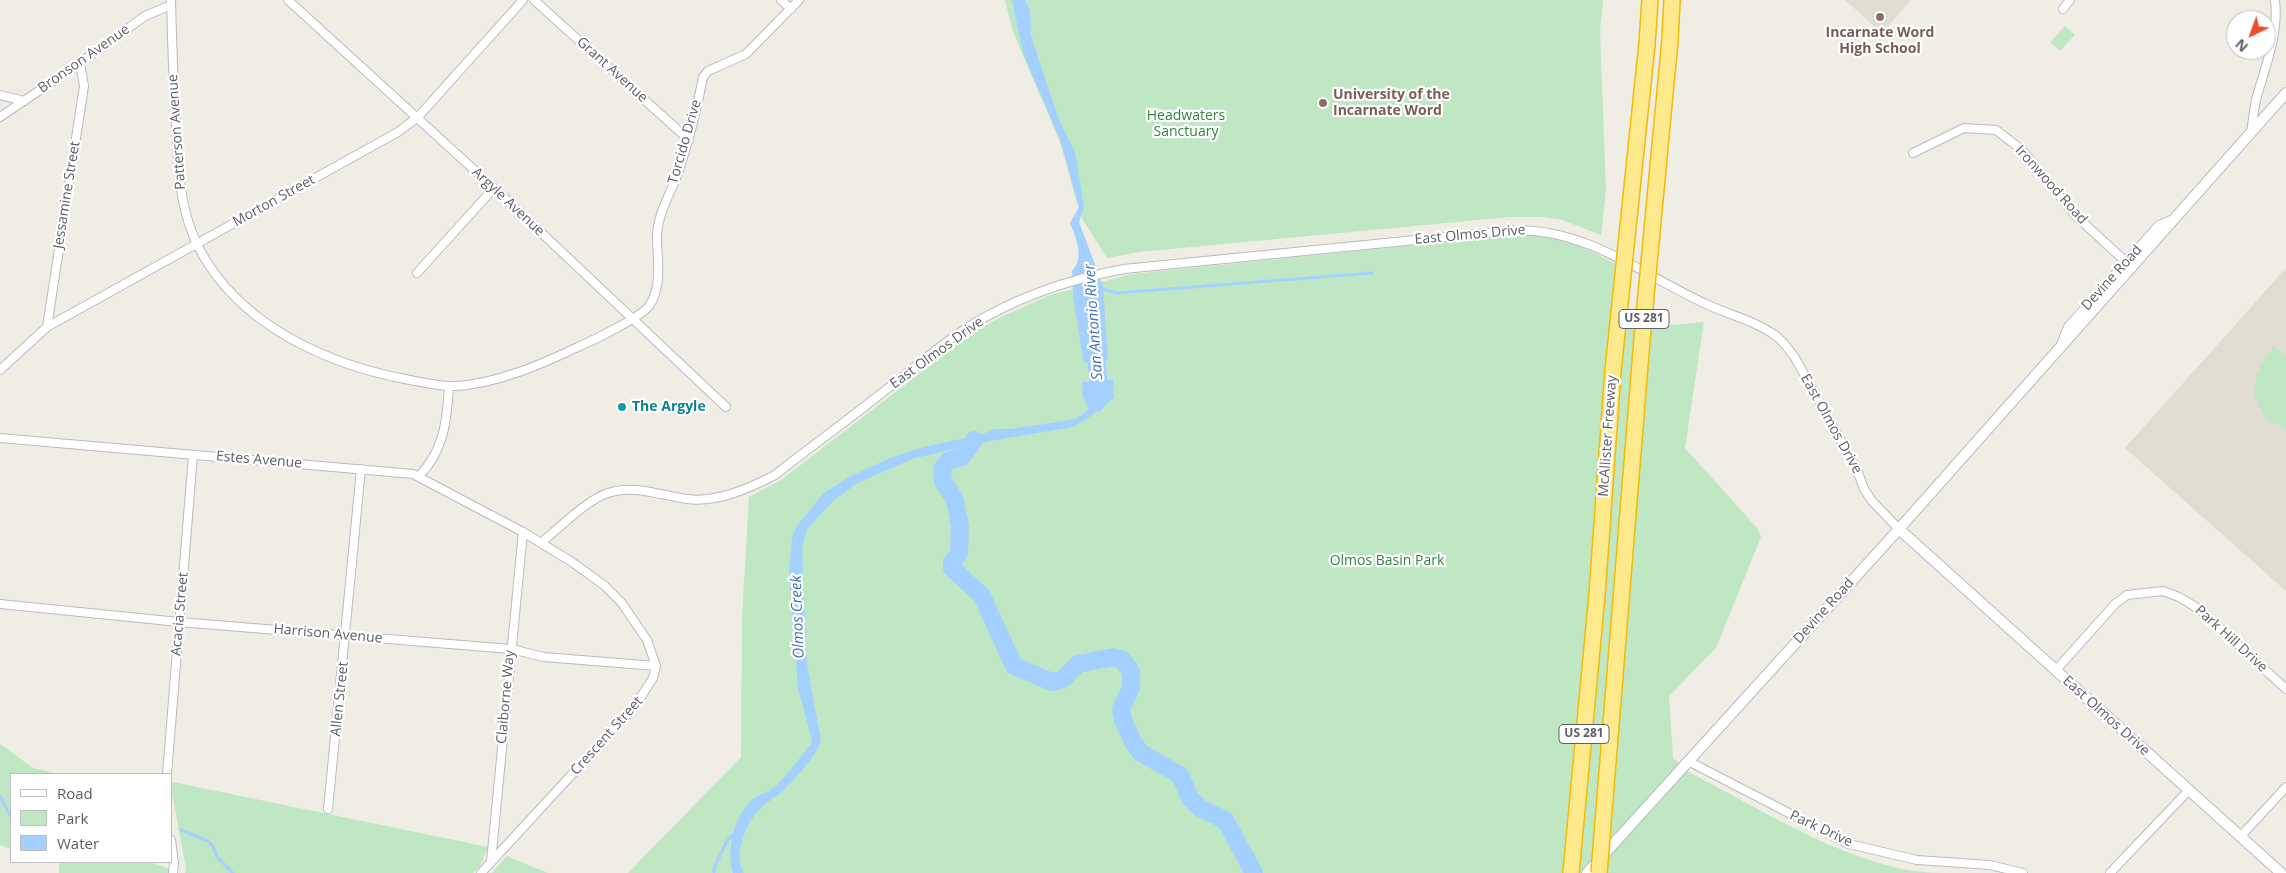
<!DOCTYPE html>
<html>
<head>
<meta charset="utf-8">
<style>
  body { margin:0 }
  #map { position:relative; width:2286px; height:873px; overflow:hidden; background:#efede4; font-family:"Open Sans",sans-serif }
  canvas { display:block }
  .legend { position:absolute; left:10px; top:773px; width:162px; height:90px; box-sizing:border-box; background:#fff; border:1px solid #bebfc1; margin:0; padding:6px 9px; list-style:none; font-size:15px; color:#5c5f65 }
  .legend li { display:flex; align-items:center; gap:10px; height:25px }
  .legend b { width:25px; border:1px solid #bebfc1 }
  .north { position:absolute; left:2226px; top:10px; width:50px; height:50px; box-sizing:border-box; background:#fff; border:1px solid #bebfc1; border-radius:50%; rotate:222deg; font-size:14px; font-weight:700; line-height:20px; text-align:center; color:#5c5f65 }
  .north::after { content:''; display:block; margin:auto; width:18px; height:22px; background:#eb4b2e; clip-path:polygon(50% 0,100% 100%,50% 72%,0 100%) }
</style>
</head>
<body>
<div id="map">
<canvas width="2286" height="873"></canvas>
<ul class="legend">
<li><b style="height:6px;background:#fff"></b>Road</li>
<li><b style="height:14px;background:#c0e7c3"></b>Park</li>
<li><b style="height:14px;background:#a4d0ff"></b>Water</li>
</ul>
<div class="north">N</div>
</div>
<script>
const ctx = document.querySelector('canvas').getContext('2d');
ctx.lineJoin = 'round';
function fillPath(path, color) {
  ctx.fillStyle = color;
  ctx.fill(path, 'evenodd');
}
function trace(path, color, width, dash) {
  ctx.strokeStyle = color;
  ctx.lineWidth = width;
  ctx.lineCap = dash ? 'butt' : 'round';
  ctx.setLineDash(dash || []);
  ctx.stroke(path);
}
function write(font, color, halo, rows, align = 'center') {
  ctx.font = font + ' "Open Sans",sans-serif';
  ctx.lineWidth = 4.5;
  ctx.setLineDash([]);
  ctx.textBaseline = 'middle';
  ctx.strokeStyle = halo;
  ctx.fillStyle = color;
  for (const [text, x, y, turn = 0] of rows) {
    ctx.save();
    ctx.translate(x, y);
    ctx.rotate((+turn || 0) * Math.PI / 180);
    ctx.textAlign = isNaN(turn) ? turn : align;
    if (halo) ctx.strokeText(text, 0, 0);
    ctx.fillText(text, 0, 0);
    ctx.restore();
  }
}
fillPath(new Path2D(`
  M1845,0H1911L1882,33Z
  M2286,268V591L2125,448Z`), '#dfdcd2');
fillPath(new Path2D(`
  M1005,0H1603L1600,30L1606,191L1601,235L1560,219L1542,217H1510L1139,252L1107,258L1081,217L1060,142L1013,32Z
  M2065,26L2075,35L2060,51L2050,42Z
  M1536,234C1568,240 1591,251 1620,266L1614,330L1704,322L1685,448L1757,528L1761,537L1716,648L1669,696L1673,758L1689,772C1763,810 1857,872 1940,873H628L741,757L742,617L749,497L781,480L972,333L1001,317L1050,295L1132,274L1513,235Z
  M2273,346L2286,355V431L2265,417L2254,395L2256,375Z
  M0,744L33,768L59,774H11V849L0,845Z
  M173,782L488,847L480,866L473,873H185L186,868L172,793Z
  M507,856L548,873H492Z
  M59,862H149L170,869L169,873H59Z`), '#c0e7c3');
fillPath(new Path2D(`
  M1012,0H1025L1030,10L1031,36L1060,122L1075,152L1084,207L1079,222L1103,286L1108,359L1084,363L1073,297L1072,271C1085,258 1076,238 1070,223L1079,207L1061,142L1023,53Z
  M1113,380L1114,398L1088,418L1073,427L984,442L912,459L856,484L833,501L807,529L802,548L807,664L821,741C815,758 792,783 778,795C771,800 762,805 757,812C745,826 733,857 744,873H733C726,851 733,820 749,803C755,795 764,794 772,789C785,779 800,757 811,744L812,739L798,689L789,568L793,533L800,522L824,493L851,476L890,458L923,447L980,435L995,429H1011L1076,419L1089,409L1083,397L1082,382Z`), '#a4d0ff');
trace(new Path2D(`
  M1100,288L1117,293L1372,273
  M0,796L11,817
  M181,830L208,841L213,846L217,857L233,873
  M714,873V868L727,841L737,830`), '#a4d0ff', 3);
trace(new Path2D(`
  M1094,338L1100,397L1096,403
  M974,440L962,457L948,461L942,469L943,481L955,500L960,526L959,553L952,563V568L982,596L1014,666L1052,682L1063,679L1078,664L1114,657L1122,660L1131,671V688L1121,709L1123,720L1133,742L1141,753L1180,775L1190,798L1200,808L1225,820L1254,873`), '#a4d0ff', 18);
const minor = new Path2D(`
  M171,0C172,40 173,81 176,121C178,170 179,219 207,262C249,329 331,365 405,379C421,382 439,387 455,386C497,384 542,364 580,346C594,340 641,317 649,306C663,286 657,259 657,237C657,214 672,191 679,170C689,140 697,109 703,77L708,71L746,54L799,0
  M288,0L494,188L726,407
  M534,0L689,140
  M781,0L791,9
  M2063,9L2070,0
  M0,95L24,101
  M0,117L80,63L145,16L171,5
  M2251,132C2253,120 2254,108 2257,96C2266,65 2279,33 2275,0
  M1913,153L1964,128L1996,130L2022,150L2076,216L2126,262
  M417,273L494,188
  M47,327L84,86L80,63
  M2062,342L2068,327L2159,225L2171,220
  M0,370L47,327L398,132L418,117L523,0
  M0,438L413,474L523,532L572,562L605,586L621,602L647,640L656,666L653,678L635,706L481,873
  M419,476C444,451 447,420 449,386
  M541,543C558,529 588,499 608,493C635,484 661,496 687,499C717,503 750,488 775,475C809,448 844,423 878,396C908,373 936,348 968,327C1015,298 1070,279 1124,269L1516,230C1590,230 1643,275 1706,304C1729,315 1756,321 1776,336C1783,341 1788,349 1794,356L1857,470L1864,489L1872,501L1899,529
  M0,604L179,622L511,649L544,657L656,666
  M2056,670L2115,604L2127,595L2163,591L2179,597L2199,609L2286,689
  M1688,761L1849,844L1917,860L1990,865L2023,873
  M167,774L193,455
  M328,809L361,469
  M2240,837L2286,787
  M171,840L174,863L173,873
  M491,862L523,532
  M2110,873L2189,790`);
const tertiary = new Path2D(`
  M1899,529L2281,873
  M1587,873L1899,529L2286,93`);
const motorway = new Path2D(`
  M1670,40L1672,0
  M1647,44L1650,0
  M1571,873L1597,595`);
trace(minor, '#b9bbc0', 10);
trace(tertiary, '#b9bbc0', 12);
trace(motorway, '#f3ba00', 18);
trace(minor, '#fff', 8);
trace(tertiary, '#fff', 10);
trace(motorway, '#feea8c', 15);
const motorwayBridge = new Path2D(`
  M1597,595L1613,371L1647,44
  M1599,873L1643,327L1670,40`);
trace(motorwayBridge, '#f3ba00', 18, []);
trace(motorwayBridge, '#feea8c', 15);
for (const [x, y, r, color] of [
  [1880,17,5,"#8d6e63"],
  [1323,103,5,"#8d6e63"],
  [622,407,5,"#0f9aa8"]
]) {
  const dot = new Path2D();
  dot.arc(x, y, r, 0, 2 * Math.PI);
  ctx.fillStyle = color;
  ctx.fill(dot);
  trace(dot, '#fff', 2);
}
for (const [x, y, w] of [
  [1644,319,50],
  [1584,734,50]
]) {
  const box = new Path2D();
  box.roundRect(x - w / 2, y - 9.5, w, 19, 4);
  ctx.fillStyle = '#fff';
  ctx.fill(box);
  trace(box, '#5c5f65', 1);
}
write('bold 12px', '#5c5f65', null, [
  ["US 281",1644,319],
  ["US 281",1584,734]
]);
write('bold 14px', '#785e54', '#fff', [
  ["Incarnate Word",1880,33],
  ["High School",1880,49],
  ["University of the",1333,95,"left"],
  ["Incarnate Word",1333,111,"left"]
]);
write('14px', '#5c5f65', '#fff', [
  ["Bronson Avenue",84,59,-35],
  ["Grant Avenue",612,70,42],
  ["Patterson Avenue",177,132,-94],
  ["Torcido Drive",685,142,-74],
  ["Ironwood Road",2051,185,48],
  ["Jessamine Street",67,195,-81],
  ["Morton Street",274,201,-29],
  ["Argyle Avenue",508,202,43],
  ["East Olmos Drive",1470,235,-5],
  ["Devine Road",2112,278,-48],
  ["East Olmos Drive",937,353,-36],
  ["East Olmos Drive",1831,424,61],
  ["McAllister Freeway",1608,436,-86],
  ["Estes Avenue",259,460,5],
  ["Devine Road",1824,611,-48],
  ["Acacia Street",180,614,-85],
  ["Harrison Avenue",328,634,5],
  ["Park Hill Drive",2231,639,42],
  ["Claiborne Way",506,697,-85],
  ["Allen Street",340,699,-84],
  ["East Olmos Drive",2106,716,42],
  ["Crescent Street",607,736,-48],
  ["Park Drive",1821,829,25]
]);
write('14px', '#34843e', '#fff', [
  ["Headwaters",1186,116],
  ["Sanctuary",1186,132],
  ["Olmos Basin Park",1387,561]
]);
write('bold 14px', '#0d838f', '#fff', [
  ["The Argyle",632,407]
], 'left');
write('italic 15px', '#4174bc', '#fff', [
  ["San Antonio River",1094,322,-94],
  ["Olmos Creek",798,617,-92]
]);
</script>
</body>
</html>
